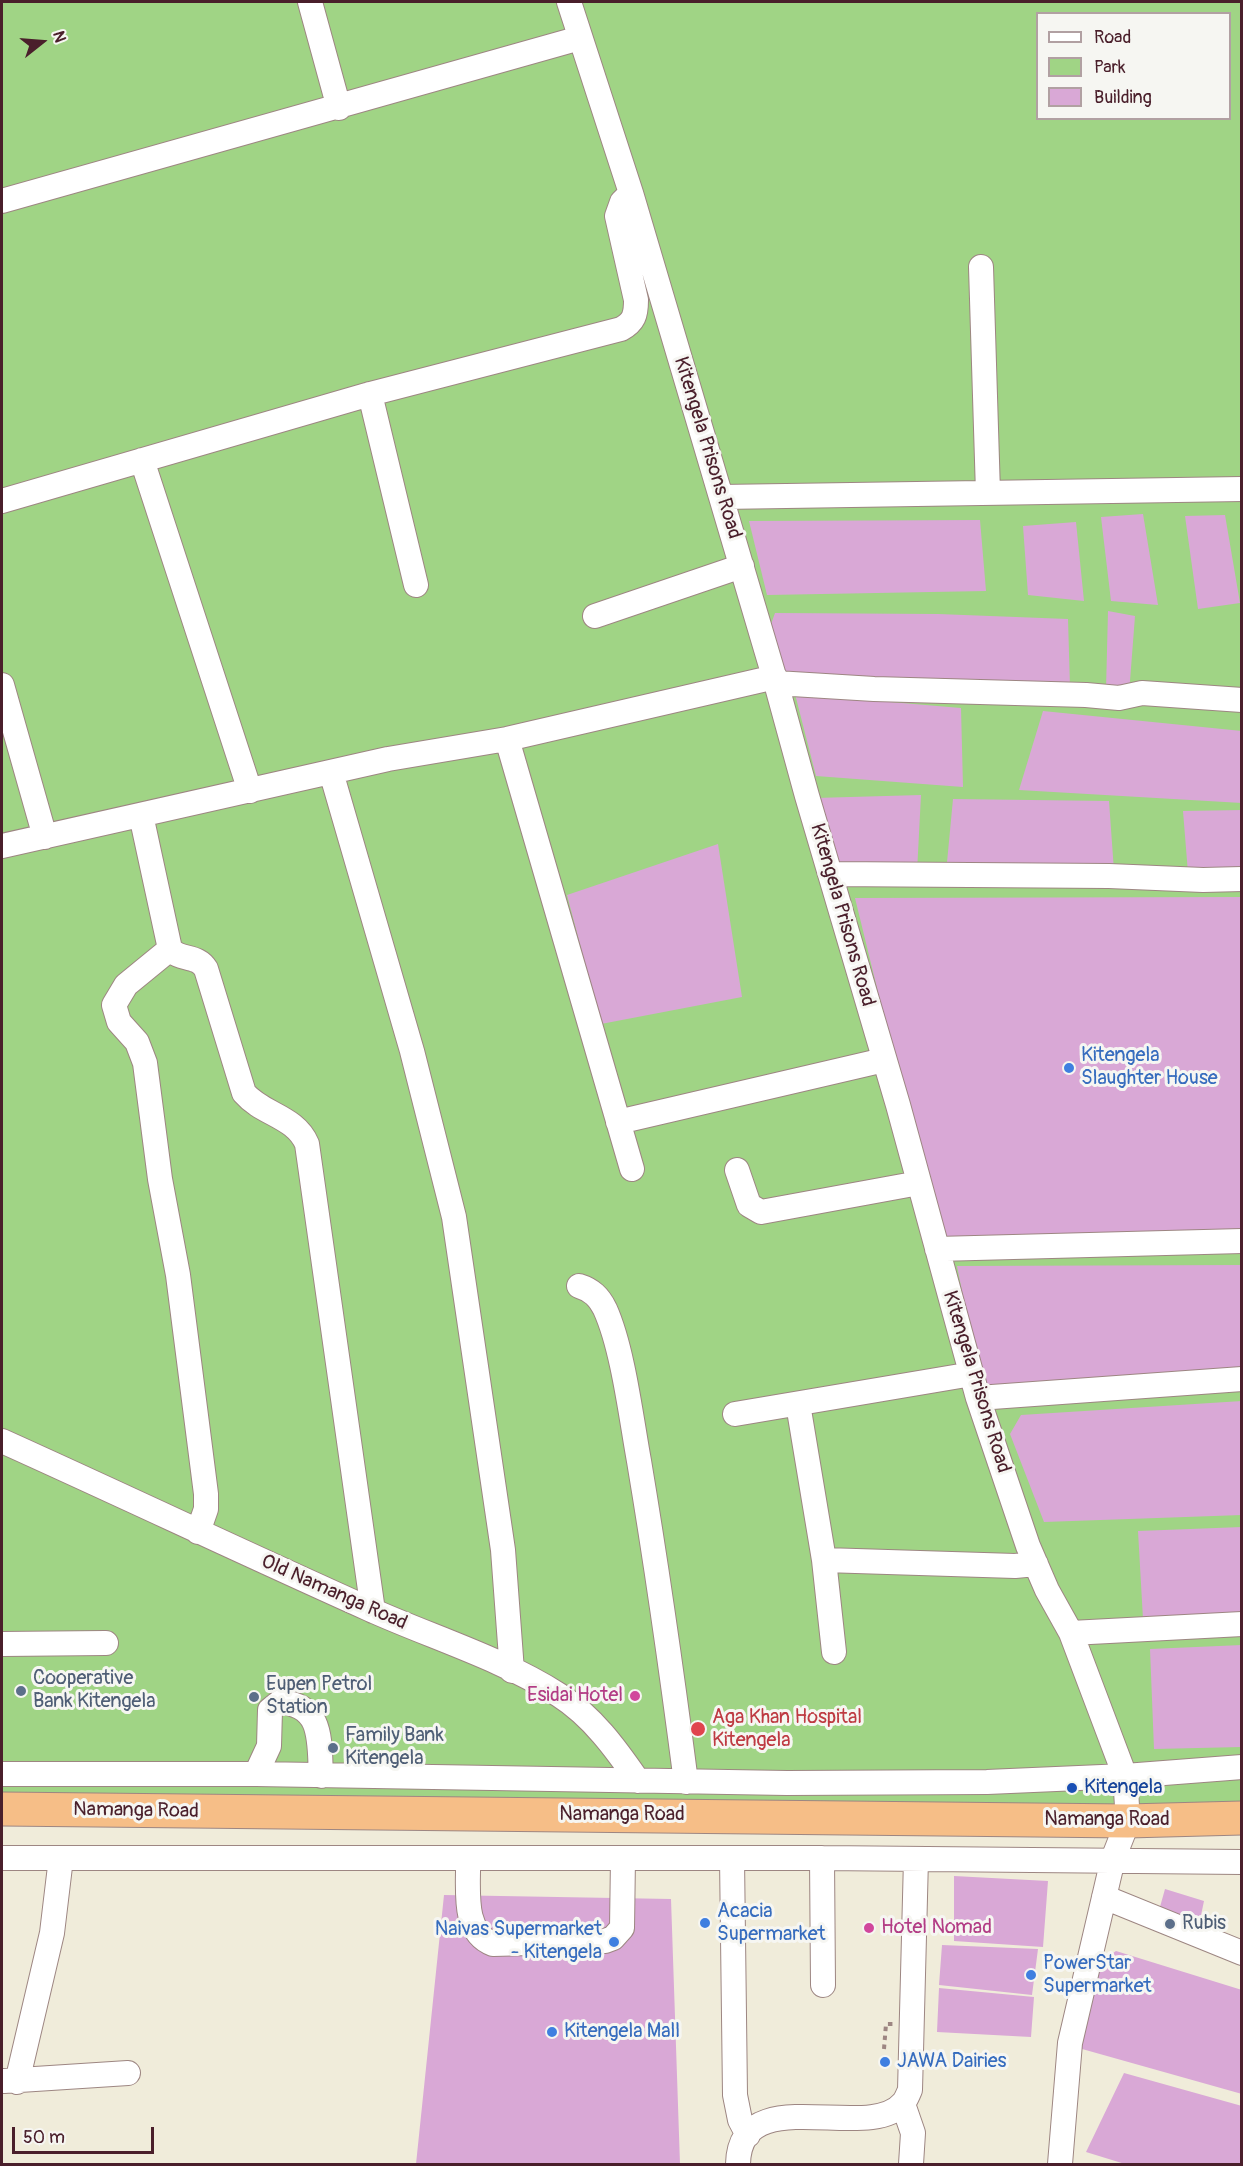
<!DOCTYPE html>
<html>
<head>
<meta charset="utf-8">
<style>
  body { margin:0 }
  #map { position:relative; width:1243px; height:2166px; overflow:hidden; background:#f0ecda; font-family:Pangolin,sans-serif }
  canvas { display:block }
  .frame { position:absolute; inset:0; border:3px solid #4a1f2b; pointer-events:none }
  .legend { position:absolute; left:1036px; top:12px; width:195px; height:108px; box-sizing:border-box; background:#f6f6f2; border:2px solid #b1a0a2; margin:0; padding:8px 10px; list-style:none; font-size:18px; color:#4a1f2b }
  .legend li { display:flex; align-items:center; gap:12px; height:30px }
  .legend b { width:30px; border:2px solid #b1a0a2 }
  .north { position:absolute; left:12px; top:12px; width:60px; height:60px; -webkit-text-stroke:4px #f6f6f2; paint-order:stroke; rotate:73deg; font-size:16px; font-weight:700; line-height:24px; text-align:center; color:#4a1f2b }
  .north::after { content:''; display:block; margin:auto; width:21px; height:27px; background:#4a1f2b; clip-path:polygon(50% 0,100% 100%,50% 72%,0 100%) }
  .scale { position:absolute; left:12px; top:2127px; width:142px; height:27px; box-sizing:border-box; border:3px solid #4a1f2b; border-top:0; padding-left:8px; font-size:18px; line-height:21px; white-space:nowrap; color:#4a1f2b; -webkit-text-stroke:4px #f6f6f2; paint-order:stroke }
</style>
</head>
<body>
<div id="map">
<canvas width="1243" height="2166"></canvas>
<div class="frame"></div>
<ul class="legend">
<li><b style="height:8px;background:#fff"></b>Road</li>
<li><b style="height:16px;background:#a0d485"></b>Park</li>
<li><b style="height:16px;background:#d9a8d6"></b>Building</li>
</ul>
<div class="north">N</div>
<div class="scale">50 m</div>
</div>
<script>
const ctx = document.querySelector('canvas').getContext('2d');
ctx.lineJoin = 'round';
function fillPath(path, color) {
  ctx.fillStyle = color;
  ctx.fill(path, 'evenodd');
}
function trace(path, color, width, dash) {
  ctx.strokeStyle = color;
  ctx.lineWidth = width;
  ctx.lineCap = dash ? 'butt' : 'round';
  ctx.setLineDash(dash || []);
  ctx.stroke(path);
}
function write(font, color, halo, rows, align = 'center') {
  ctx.font = font + ' Pangolin,sans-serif';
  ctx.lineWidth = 6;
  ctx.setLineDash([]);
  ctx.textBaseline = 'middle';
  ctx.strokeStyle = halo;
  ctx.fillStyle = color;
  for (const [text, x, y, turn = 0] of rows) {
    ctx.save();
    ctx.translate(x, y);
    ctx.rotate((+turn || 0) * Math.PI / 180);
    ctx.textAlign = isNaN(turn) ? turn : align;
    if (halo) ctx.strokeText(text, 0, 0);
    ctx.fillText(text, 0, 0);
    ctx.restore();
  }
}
fillPath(new Path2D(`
  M2,2H1241V1818L2,1809ZM1038,14H1230V118H1038Z`), '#a0d485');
fillPath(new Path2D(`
  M1143,514L1158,605L1111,601L1101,517Z
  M1225,515L1240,603L1198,609L1185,516Z
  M980,520L986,591L767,595L749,521Z
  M1076,522L1084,601L1028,595L1023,526Z
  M1108,611L1135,616L1129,694L1106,690Z
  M775,613L938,614L1068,619L1070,687L788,681L771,624Z
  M795,694L961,708L963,787L816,776Z
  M1043,711L1242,731V803L1019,790Z
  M921,795L917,872H836L815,798Z
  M953,799L1109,801L1114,871L946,873Z
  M1242,810V871L1188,873L1183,811Z
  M718,844L742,997L601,1024L567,895Z
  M1242,897V1238L940,1246L855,898Z
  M1242,1265V1375L983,1396L957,1266Z
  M1242,1401V1515L1044,1522L1010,1434L1021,1415Z
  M1242,1527V1615L1143,1619L1138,1531Z
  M1242,1645V1747L1154,1749L1150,1649Z
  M954,1876L1048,1881L1043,1947L954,1941Z
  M1165,1889L1204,1901L1199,1925L1158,1914Z
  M444,1895L671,1899L680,2164H416Z
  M942,1945L1038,1949L1032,1995L939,1985Z
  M1116,1951L1242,1990V2094L1075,2047L1097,1964Z
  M939,1988L1034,1997L1031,2037L937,2032Z
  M1124,2073L1242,2106V2164H1125L1086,2152Z`), '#d9a8d6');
const minor = new Path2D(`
  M310,2L339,108
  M569,2L631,193L776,683L807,796L898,1105L978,1398L1028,1546L1047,1590L1071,1633L1125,1776L1128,1821L1113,1859L1070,2043L1060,2164
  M2,201L580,38
  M981,267L988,493
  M370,394L416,585
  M142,460L250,791
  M721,497L1242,489
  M2,501L370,394L621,329C634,322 636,315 636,300L617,216L622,202L631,193
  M595,616L742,566
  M776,683L874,689L1086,695L1119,698L1142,693L1242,700
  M2,685L45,837
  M507,739L632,1169
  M331,772L412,1051L454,1217L503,1550L512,1671
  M141,815L170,949C180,961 197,954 206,969L244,1093C263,1115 295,1116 307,1144L373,1611
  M2,846L388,759L507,739L775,677
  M831,874L1109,876L1203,880L1242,879
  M170,949L126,985L114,1005L119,1022L137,1042L145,1063L160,1179L178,1275L206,1494V1509L198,1532
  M618,1122L884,1060
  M737,1170L749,1205L761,1212L919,1183
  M937,1249L1242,1241
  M579,1286C592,1290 599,1297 605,1309C623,1349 631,1417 639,1461C657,1568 672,1674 686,1782
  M978,1398L1242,1379
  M798,1404L824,1560L834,1652
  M735,1414L972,1374
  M2,1441C124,1496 246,1554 369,1609C431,1637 501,1658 559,1695C592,1716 616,1749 638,1781
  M824,1560L1015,1566L1036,1564
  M1071,1633L1242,1624
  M2,1644L106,1643
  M2,1774H256L787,1783L987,1782L1125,1776L1242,1767
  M256,1774L269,1746L270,1710L280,1702C324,1705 319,1742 321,1776
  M2,1858H822L1242,1862
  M468,1858C469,1887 461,1932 493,1944L605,1941L613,1938L622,1928L623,1858
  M732,1858L735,2095L740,2120L748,2135
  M822,1858L823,1985
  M1104,1897L1242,1953
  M4,2081L128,2073
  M17,2082L52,1933L61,1858
  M903,2104L913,2133L911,2164
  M738,2164C740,2079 869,2144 903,2103C906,2100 908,2094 910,2090L916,1859`);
const highway = new Path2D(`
  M2,1809L1128,1821L1242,1818`);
trace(minor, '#9d8682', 26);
trace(highway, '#9d8682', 35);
trace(new Path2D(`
  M884,2049L886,2024H893`), '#9d8682', 4, [4.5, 4.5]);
trace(minor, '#fff', 24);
trace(highway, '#f6be87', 33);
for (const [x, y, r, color] of [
  [1069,1068,6,"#3f7fe0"],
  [21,1691,6,"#5c6f8a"],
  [635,1696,6,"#d1479c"],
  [254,1697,6,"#5c6f8a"],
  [698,1729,8,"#e0444e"],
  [333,1748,6,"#5c6f8a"],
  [1072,1788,6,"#1a4fb4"],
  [705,1923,6,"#3f7fe0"],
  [1170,1924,6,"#5c6f8a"],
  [869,1928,6,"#d1479c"],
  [614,1942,6,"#3f7fe0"],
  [1031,1975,6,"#3f7fe0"],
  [552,2032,6,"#3f7fe0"],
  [885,2062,6,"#3f7fe0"]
]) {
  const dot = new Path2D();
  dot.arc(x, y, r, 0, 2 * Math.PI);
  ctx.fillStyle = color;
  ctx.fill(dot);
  trace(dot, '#f6f6f2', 2);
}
write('20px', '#4a1f2b', '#f6f6f2', [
  ["Kitengela Prisons Road",707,448,73],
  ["Kitengela Prisons Road",842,915,74],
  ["Kitengela Prisons Road",976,1382,73],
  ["Old Namanga Road",334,1593,24],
  ["Namanga Road",136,1811,1],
  ["Namanga Road",622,1815],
  ["Namanga Road",1107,1820]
]);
write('20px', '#366cbe', '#f6f6f2', [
  ["Kitengela",1081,1056],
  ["Slaughter House",1081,1079],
  ["Acacia",717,1912],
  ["Supermarket",717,1935],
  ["Naivas Supermarket",602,1930,"right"],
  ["- Kitengela",602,1953,"right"],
  ["PowerStar",1043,1964],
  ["Supermarket",1043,1987],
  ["Kitengela Mall",564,2032],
  ["JAWA Dairies",897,2062]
], 'left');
write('20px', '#4e5e75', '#f6f6f2', [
  ["Cooperative",33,1679],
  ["Bank Kitengela",33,1702],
  ["Eupen Petrol",266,1685],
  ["Station",266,1708],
  ["Family Bank",345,1736],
  ["Kitengela",345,1759],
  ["Rubis",1182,1924]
], 'left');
write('20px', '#b23c85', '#f6f6f2', [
  ["Esidai Hotel",623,1696],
  ["Hotel Nomad",881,1928,"left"]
], 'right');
write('20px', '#be3a42', '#f6f6f2', [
  ["Aga Khan Hospital",712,1718],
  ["Kitengela",712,1741]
], 'left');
write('20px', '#164399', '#f6f6f2', [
  ["Kitengela",1084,1788]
], 'left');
</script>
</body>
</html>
